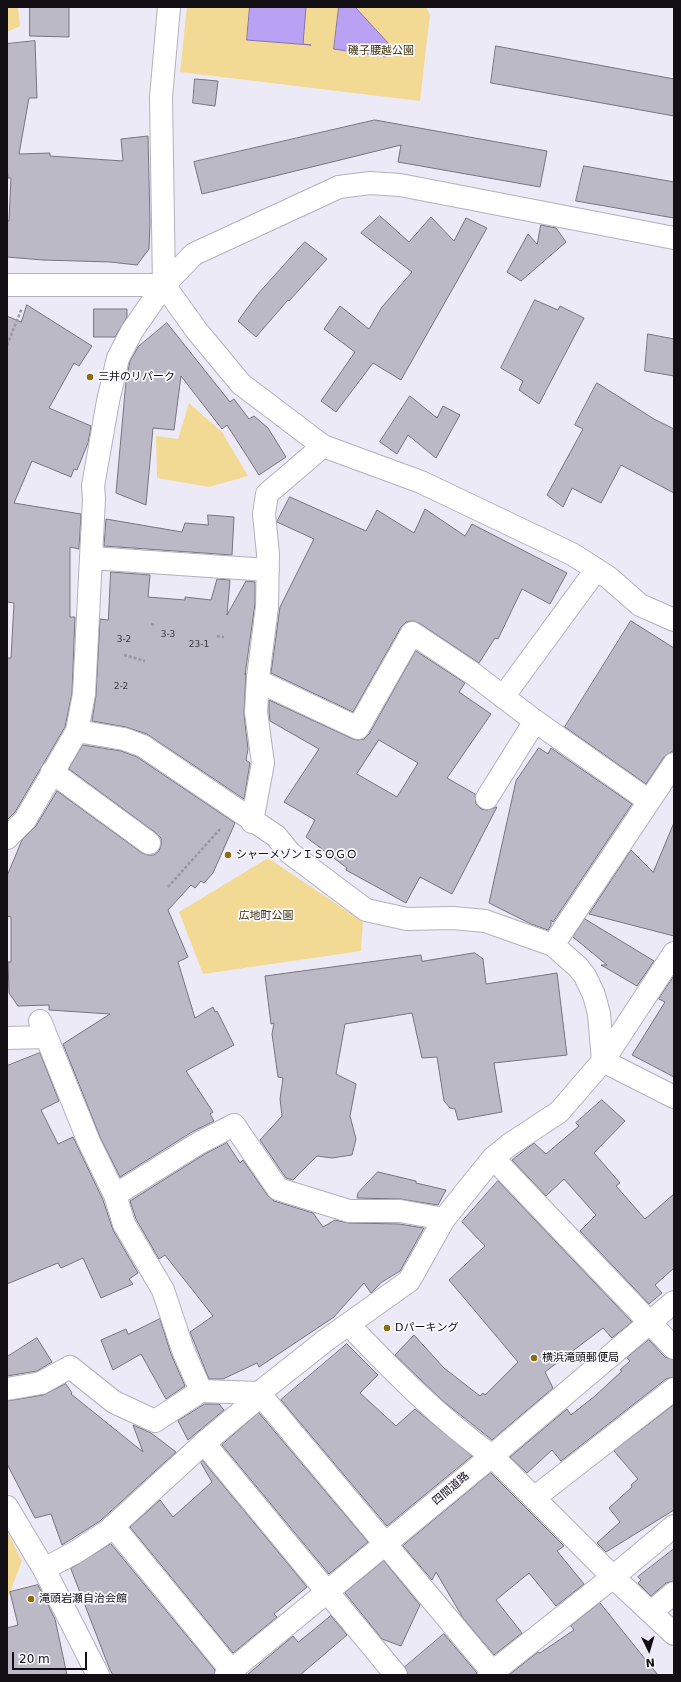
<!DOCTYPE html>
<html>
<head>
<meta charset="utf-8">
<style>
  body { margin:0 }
  #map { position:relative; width:681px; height:1682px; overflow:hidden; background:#edeaf8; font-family:"DejaVu Sans",sans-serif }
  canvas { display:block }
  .frame { position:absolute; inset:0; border:8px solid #110f14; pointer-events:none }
  .north { position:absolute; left:629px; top:1630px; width:40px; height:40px; -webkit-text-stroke:3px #faf9fe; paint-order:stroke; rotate:175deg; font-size:11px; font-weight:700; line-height:16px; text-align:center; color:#110f14 }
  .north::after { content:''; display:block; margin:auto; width:14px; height:18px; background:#110f14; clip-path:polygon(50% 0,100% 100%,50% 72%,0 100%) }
  .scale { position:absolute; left:12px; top:1652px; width:75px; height:18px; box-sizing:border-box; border:2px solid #110f14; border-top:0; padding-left:5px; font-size:12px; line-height:14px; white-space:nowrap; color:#110f14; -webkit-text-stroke:3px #faf9fe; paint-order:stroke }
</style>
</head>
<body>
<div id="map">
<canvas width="681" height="1682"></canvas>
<div class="frame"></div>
<div class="north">N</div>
<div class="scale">20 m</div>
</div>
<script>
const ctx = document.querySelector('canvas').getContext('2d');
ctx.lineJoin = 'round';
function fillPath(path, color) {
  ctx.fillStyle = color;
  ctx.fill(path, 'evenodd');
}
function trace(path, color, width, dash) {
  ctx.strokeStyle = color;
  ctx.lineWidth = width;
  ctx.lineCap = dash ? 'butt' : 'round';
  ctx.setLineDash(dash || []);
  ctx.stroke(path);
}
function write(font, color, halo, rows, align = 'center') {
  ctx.font = font + ' "DejaVu Sans","Noto Sans JP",sans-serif';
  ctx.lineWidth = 3.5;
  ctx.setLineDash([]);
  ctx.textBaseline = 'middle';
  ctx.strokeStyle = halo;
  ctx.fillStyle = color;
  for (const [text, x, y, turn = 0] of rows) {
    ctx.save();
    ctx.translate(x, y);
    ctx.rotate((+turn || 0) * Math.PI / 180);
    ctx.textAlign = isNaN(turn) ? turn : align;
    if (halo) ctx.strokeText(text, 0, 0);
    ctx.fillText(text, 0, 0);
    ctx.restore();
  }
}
fillPath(new Path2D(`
  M7,7H18L20,26L7,32Z
  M187,7H426L430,15L420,101L180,72Z
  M189,403L222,432L248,476L209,487L157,478L156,436L178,439Z
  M268,858L363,922L361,951L203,974L179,912Z
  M7,1531L22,1561L7,1600Z`), '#f3da94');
const water = new Path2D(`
  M250,7H306L303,44L311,45L247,40Z
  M339,7H355L389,44L386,57L334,49Z`);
fillPath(water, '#b9a1f3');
trace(water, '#8775b0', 1);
const building = new Path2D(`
  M30,7H69V37L30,36Z
  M35,41L37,98H29L19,154L50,153V156L123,161L121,139L148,136L150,222L149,249L137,265L110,262L43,260L7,257V221H9L11,178H8L7,165V44Z
  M496,46L674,79V116L491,83Z
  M195,79L218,81L215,106L193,103Z
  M375,120L547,151L540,187L398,162L401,145L202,194L194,162Z
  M584,166L674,182V218L576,201Z
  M380,216L409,242L431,217L454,241L466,218L487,228L401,380L373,363L336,412L321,401L355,352L324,329L340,306L369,329L382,307L412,272L361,233Z
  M541,225L556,228L566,242L521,281L507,272L528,234L537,244Z
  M305,242L327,259L289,301L288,300L256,337L238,321L257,295Z
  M535,300L558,310L560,306L584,318L539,404L519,390L523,381L501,368Z
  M27,305L92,346L79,366L74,363L49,408L91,426L88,443L77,470L74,469L71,477L32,461L14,503L81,514L79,549L70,547V617H75L72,693L65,727L15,812L7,820V658H11L14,603L7,602V316L21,322Z
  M94,309H127V317L115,337H94Z
  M167,323L230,402L234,399L249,419L254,416L268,428L286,457L259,475L227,425L222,429L181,376L174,430L153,428L146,505L116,493L126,381L130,361L138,347Z
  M648,334L674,339V376L645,371Z
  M597,383L654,419L674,429V493L621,465L601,503L572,488L563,507L547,495L583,429L575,425Z
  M410,396L437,418L443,406L460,415L436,458L408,435L397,454L380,442Z
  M290,497L366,531L377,510L414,533L425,509L465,536L472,524L567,573L550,604L522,589L498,639L495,638L479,663L419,623L412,621L406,622L401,627L353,712L271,673L280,607L314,539L277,522Z
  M208,515L234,517L232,555L104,546L106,519L182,532L185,523L208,525Z
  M111,572L150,575L148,597L185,600V597L211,600L217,579L230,580L227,615L246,581L255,582V604L245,675L246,673L244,714L248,749L246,760L250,763L244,799L147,734L126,727L92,721L96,695L100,619L108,620Z
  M631,621L674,648V750L664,757L646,784L565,727Z
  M416,651L465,683L459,692L491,714L447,778L475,794L476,804L481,809L487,810L497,807L452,894L420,877L406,903L346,870L347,868L306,837L315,820L284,802L319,749L270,721L269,712V700L353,739L358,740L364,739L369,734ZM379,740L418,763L397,797L357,774Z
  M83,745L121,751L137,757L235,823L213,873L204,883L201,881L195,888L191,885L168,910L188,957L178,962L195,1018L213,1007L215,1012L217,1011L234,1045L186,1071L213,1112L210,1114L214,1121L192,1132L120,1177L100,1137L63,1044L110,1014L49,1010V1005L18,1006L9,993L8,962H11V917L7,916V876L22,840L36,826L57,791L142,853L148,855H154L159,851L161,845V838L156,833L69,769Z
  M539,748L548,754L551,748L632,804L553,922L551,920V925L548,930L531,924L489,903L516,781Z
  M674,823V936L589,914L631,850L653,872Z
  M585,919L654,961L637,986L601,965H607L573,937Z
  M475,953L483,959L486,984L557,973L567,1055L494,1063L502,1112L458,1120L455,1109L450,1108L444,1101L437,1057L422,1058L412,1013L345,1024L336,1074L356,1084L350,1116L356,1139L352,1155L332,1158L317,1156L293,1180L286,1178L260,1140L282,1116L280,1099L283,1078L278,1077L272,1034L274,1023L271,1024L265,976L421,955L422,961Z
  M674,976V1077L632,1055L665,1002L659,999Z
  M40,1053L59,1101L41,1110L58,1144L73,1137L103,1200L113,1230L138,1273L129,1279L133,1284L101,1298L83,1258L61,1268L58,1263L7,1284V1066Z
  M602,1100L625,1121L594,1153L620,1183L616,1186L645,1219L674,1194V1268L655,1285L662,1293L649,1304L580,1231L596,1215L564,1179L546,1196L512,1160L534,1143L546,1154L579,1126L576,1123Z
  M227,1143L240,1163L243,1160L268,1196L274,1201L313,1213L323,1227L335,1220L349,1223L399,1224L424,1228L400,1271L382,1282L371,1293L364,1283L334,1317L259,1367L257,1363L223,1379H209L190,1332L213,1316L165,1255L159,1259L136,1219L130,1201L205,1154Z
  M378,1172L416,1181V1183L446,1190L438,1205L400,1199L357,1198L358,1193Z
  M498,1181L632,1322L612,1338L603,1328L545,1372L553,1388L492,1440L443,1401L395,1355L414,1335L444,1368L480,1396L483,1393L485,1395L518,1362L449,1280L485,1246L462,1222Z
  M160,1319L171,1354L185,1386L166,1399L141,1354L113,1370L101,1340L126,1329L128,1334Z
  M37,1338L52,1362L37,1371L7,1376V1357Z
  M649,1340L665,1357L674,1360V1377L666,1379L561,1461L552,1450L527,1473L510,1457L567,1409L571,1415L595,1396L622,1371L620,1370L630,1361L627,1358Z
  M347,1344L378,1375L360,1393L396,1426L415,1409L472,1456L387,1526L281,1400Z
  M66,1384L72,1393L71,1394L143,1452L133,1425L151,1433L176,1452L100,1521L62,1545L51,1514L35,1518L7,1464V1401L43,1395Z
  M205,1404H219L224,1410L188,1440L178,1421Z
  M674,1405V1510L606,1552L597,1543L620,1522L609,1508L632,1487L631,1485L638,1479L614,1451Z
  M259,1413L368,1542L329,1574L222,1445Z
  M203,1461L307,1587L274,1614L277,1617L233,1653L130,1527L160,1500L173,1517L212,1482L201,1463Z
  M491,1473L564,1546L557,1551L584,1584L556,1606L529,1573L496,1600L522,1633L494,1655L463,1618L436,1572L432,1580L403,1546Z
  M111,1544L215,1670L214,1675H113L110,1670L71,1569Z
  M674,1549V1581L666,1583L651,1596L638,1583L641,1580L638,1577Z
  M384,1561L420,1605L401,1646L382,1639L345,1593Z
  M38,1585L55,1619L67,1675H7V1628L18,1625L10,1592Z
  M600,1603L658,1675H509L538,1652L540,1653L574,1630L571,1626Z
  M331,1616L347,1635L300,1675H247L293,1636L298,1642Z
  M444,1634L477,1673V1675H408L405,1667Z`);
fillPath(building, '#bcb9c6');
trace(building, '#777480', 1);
const minor = new Path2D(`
  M7,285H164L197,331L241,384L323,446L421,482L572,554L608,577L640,605L674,620
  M164,285L161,97L169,7
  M91,558L268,570
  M258,681L358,728L412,633L472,673L535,721L487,798
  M503,697L596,570
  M535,721L649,801
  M77,731L84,694L94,499L93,486L108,401L118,358L132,331L164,285L194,254L339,187L370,183L400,185L674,238
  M52,772L149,843
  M252,822L263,763L256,712L258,677L267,607L268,554L264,514L267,494L323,446
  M7,838L25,820L77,731L124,739L143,746L276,836L290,853L366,910L407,919L453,918L485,921L553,945L578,967L585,976L594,995L599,1014L603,1061L674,1097
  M553,945L674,764
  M40,1021L89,1142L115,1195L124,1224L163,1290L183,1350L201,1391
  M7,1038L46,1037
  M493,1158L674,1348
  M115,1195L199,1143L234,1125L278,1189L349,1211H400L444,1219
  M349,1325C393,1371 439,1418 492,1456L613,1577L674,1634
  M7,1389L41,1383L70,1367L114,1402L155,1421L201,1391L259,1393L326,1340L409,1281L444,1219L493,1158L509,1145L559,1112L603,1061L674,953
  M204,1443L396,1675
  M534,1498L674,1389
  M7,1507L44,1569L98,1675
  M113,1526L235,1675
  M44,1569L76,1552L108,1531L204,1443L252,1403L259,1393L495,1675
  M651,1612L674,1593
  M226,1675L492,1456L674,1302
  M489,1675L613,1577L674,1526`);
trace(minor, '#b3b0bd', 24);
trace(new Path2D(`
  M7,345L22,308
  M151,624L155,625
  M217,636L224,637
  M124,655L145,661
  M168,887L221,828`), '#9996a1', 2.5, [3, 2]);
trace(minor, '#fff', 22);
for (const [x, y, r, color] of [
  [90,377,4,"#886e0d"],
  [228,855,4,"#886e0d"],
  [387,1328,4,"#886e0d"],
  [534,1358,4,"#886e0d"],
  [31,1599,4,"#886e0d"]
]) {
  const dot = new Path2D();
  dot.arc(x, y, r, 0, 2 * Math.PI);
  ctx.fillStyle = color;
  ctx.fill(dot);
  trace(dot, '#faf9fe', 1.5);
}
write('9px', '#3c3a40', null, [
  ["3-3",168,635],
  ["3-2",124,640],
  ["23-1",199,645],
  ["2-2",121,687]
]);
write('11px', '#42350d', '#faf9fe', [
  ["磯子腰越公園",381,51],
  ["広地町公園",266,916]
]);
write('11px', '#110f14', '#faf9fe', [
  ["三井のリパーク",98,377],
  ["シャーメゾンＩＳＯＧＯ",236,855],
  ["Dパーキング",395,1328],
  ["横浜滝頭郵便局",542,1358],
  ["滝頭岩瀬自治会館",39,1599]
], 'left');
write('11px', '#110f14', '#faf9fe', [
  ["四間道路",451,1489,-40]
]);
</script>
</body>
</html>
